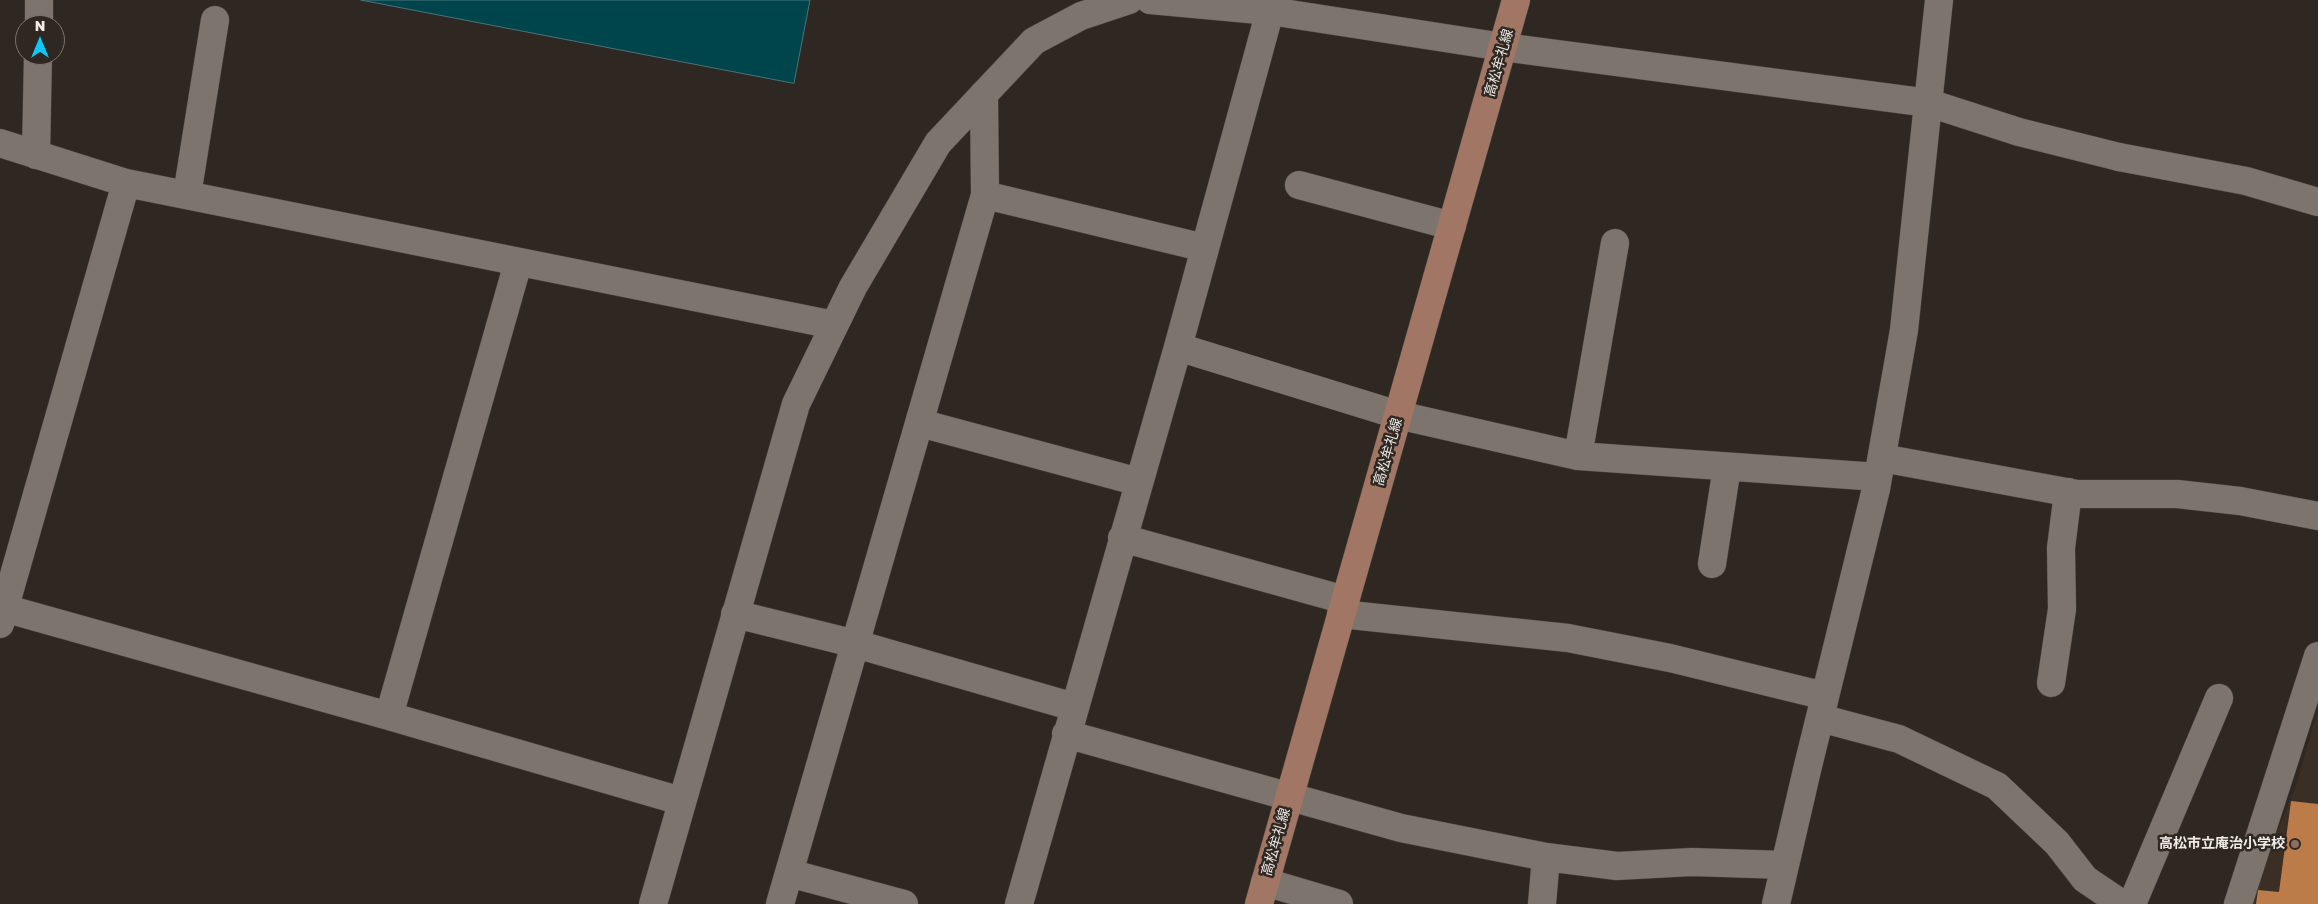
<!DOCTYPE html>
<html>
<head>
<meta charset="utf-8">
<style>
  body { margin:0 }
  #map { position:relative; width:2318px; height:904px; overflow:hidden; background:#2e2722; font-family:"Golos Text",sans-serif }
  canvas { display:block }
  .north { position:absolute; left:15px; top:15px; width:50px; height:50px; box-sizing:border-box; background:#2e2722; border:1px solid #7b7571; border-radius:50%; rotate:0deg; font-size:14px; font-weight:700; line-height:20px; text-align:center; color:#efebe7 }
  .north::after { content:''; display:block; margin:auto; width:18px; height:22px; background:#09cafa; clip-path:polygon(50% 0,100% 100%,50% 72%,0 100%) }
</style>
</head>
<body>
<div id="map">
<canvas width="2318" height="904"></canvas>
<div class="north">N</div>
</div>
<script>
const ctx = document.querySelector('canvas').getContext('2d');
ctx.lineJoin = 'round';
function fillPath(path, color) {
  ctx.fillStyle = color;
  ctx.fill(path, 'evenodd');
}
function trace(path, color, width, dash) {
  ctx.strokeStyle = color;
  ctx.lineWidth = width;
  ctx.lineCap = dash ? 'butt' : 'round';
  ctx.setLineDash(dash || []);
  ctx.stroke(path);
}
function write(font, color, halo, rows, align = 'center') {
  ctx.font = font + ' "Golos Text","Noto Sans JP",sans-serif';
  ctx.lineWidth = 5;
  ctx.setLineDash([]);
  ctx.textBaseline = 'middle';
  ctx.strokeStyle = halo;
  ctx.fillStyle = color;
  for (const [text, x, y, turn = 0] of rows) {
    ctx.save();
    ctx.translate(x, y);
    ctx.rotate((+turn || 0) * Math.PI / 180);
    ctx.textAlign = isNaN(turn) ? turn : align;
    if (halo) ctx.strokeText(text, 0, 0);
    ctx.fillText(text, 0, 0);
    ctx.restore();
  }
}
fillPath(new Path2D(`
  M2318,709V904H2248L2296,785Z`), '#3a2e25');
const water = new Path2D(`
  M361,0H810L794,83Z`);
fillPath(water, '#00444c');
trace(water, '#48767a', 1);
fillPath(new Path2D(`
  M2291,801L2318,804V904H2256L2258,890L2279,892Z`), '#bb7c49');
const minor = new Path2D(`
  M39,25V0
  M0,143L126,183L834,325
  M36,155L38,55
  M2119,157L2246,181L2318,202
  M1299,185L1452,226
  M187,195L215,20
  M985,195L1205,248
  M1178,347L1398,415L1578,456L1878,477
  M920,423L1139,482
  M1578,456L1615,243
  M1882,458L2077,494H2177L2240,501L2318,516
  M1122,538L1345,600
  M1712,564L1727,467
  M0,607L389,716L681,801
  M735,614L856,644L1074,707
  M1341,614L1568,638L1670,658L1825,696
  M0,624L126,183
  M2051,683L2062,609L2061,548L2068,492
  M389,716L518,263
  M1820,718L1899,739L1997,786L2057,843L2085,879L2122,904
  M1066,734L1401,828L1546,857L1617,866L1692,862L1785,865
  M789,873L904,904
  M1265,882L1339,904
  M780,904L985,195L984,94
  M1019,904L1178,347L1270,11
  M1542,904L1546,857
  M1776,904L1807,770L1876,489L1904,330L1939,0
  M2132,904L2219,698
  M2238,904L2318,656`);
const tertiary = new Path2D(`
  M1150,0L1270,11L1503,47L1929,103L2019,132L2119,157
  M653,904L796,404L853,287L938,143L1034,41L1081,16L1129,0`);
const primary = new Path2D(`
  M1259,904L1516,0`);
trace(minor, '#4a4540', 29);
trace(tertiary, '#4a4540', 29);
trace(primary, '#4a4540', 29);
trace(minor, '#7d746e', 28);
trace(tertiary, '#7d746e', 28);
trace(primary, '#a27664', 28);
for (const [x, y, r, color] of [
  [2295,844,5,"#8d6e63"]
]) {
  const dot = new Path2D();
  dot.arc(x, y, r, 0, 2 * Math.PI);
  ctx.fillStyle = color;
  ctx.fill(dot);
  trace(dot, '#2e2722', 2);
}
write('14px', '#efebe7', '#2e2722', [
  ["高松牟礼線",1499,63,-74],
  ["高松牟礼線",1388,452,-74],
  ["高松牟礼線",1276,842,-74]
]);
write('bold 14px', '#efebe7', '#2e2722', [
  ["高松市立庵治小学校",2285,844]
], 'right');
</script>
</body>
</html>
